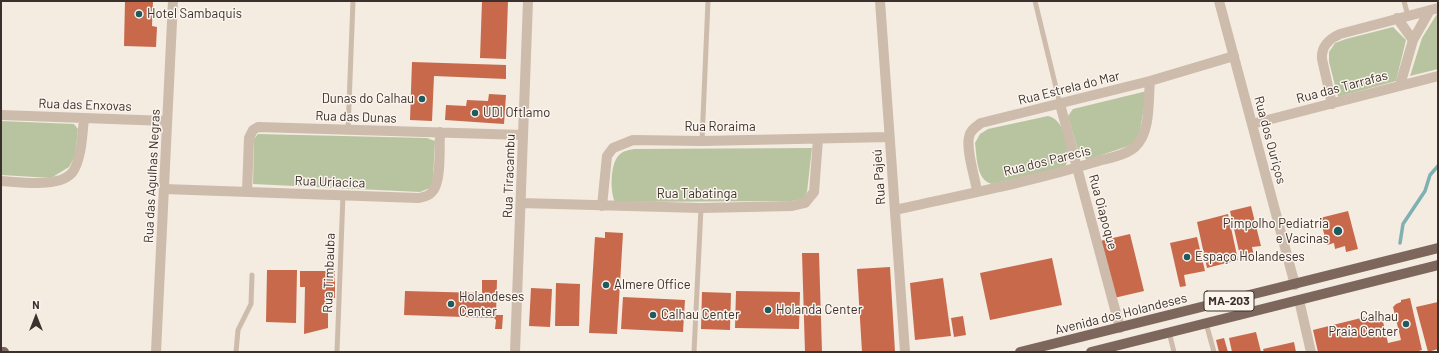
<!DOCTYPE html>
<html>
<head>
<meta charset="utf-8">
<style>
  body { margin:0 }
  #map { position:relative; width:1439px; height:353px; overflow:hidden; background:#f4ebe1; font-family:Barlow,sans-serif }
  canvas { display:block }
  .frame { position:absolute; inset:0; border:2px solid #3b302b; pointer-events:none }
  .north { position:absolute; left:16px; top:297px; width:40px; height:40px; -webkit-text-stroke:3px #fbf5ee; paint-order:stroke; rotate:0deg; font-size:11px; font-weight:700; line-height:16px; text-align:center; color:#3b302b }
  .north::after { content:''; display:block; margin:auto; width:14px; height:18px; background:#3b302b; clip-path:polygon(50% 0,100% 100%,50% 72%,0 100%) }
</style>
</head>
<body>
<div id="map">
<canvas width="1439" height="353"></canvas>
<div class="frame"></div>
<div class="north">N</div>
</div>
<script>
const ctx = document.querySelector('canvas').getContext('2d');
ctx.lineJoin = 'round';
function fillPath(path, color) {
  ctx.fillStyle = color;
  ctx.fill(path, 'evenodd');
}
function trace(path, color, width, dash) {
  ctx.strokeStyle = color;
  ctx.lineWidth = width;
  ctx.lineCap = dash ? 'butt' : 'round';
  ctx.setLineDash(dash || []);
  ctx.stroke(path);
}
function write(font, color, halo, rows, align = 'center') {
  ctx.font = font + ' Barlow,sans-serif';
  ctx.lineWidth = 3;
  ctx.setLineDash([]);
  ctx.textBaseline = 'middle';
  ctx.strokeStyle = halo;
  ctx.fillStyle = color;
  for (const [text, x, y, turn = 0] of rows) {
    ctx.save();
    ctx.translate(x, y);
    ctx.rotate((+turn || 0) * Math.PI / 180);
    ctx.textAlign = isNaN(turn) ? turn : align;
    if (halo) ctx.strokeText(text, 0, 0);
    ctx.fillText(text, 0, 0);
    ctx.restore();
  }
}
fillPath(new Path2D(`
  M1437,14L1438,69L1410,76L1422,38Z
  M1393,27L1406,40L1396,81L1338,97L1329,62V52L1335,43L1346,39Z
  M1147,91L1139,136L1131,145L1087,160L1078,151L1068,116L1073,109Z
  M1048,116C1065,120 1066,143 1069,157L1065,167L992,184C976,180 977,157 975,143L980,134L988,129Z
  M1,121L74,124L78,129L75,156L69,167L51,178L1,175Z
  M258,134L427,138L435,141L433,179L430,188L420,192L253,184L254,139Z
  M812,148L807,192L803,199L792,201L615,202C610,192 610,164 619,155C623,151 628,150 634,149Z`), '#b8c4a0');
trace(new Path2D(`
  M1400,243L1403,224L1425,191L1430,175L1438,166`), '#7fb0b2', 3.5);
fillPath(new Path2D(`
  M125,1H153L152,26L157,27L156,47L124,46Z
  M482,1H508L506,59L480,58Z
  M412,62L506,65V79L434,76L432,121L410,120Z
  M489,94L506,95L504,124L445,120L446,105L466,106L467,100L488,101Z
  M1251,206L1261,246L1252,247L1254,256L1241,260L1230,211Z
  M1348,211L1358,249L1346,252L1345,246L1335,249L1334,243L1327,245L1320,218Z
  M1228,214L1238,260L1207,268L1197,222Z
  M605,232L623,233L617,334L589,333L595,237L605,238Z
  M1130,234L1144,291L1114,298L1100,241Z
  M1197,237L1205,271L1184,275L1186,286L1180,287L1170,243Z
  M802,253H819L822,352H805Z
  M1052,258L1062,305L990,320L980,273Z
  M890,267L895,352H862L857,269Z
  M267,270H297L296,323L266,322Z
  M300,271H335V298H328V328L304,334L305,287H300Z
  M943,278L951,336L915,340L910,283Z
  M482,280H497L496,315H503L502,329H495L496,320L494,318L404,315L405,291L482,293Z
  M556,283L580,284L579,326H555Z
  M531,288L552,289L550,327L529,326Z
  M736,291L800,292L799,329L735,328Z
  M702,292L731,293L730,330L701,329Z
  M623,297L685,300L683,332L621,329Z
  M1410,298L1422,350L1415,352H1318L1313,330L1381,313L1388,343L1401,340L1393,307L1396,304L1401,302V300Z
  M1438,302V349L1428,352L1416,307Z
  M963,316L966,335L954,337L951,318Z
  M1256,332L1261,352H1232L1229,338Z
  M1224,338L1228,352H1219L1216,340Z
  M1294,342L1296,352H1264L1263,349Z`), '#c8694b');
trace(new Path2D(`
  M1035,1L1060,104
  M1404,1L1408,16
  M348,130L353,1
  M702,141L708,1
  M1206,323L1214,352
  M1169,332L1174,352
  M236,352L238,330L251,304L252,275
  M337,352L343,195
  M694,352L701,208`), '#cdbbac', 5);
trace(new Path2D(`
  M880,1L905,352
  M1219,1L1295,285
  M1397,18L1413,40
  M1400,85L1413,40L1430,10
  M1060,104L1120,328
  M1332,104L1322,59C1321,46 1329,39 1340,34L1438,8
  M1,115L167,121
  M1252,124L1438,76
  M1,181C20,182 63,189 74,170C82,155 82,135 84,119
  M164,189L418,198C423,197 428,197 432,192C442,182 439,146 440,132
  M977,191C975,177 966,151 969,137C970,130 976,127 981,123L1150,81L1234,56
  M247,192L249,138L253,130L258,127L523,135
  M521,203L701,208L792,206L805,203L814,192L818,139
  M602,206L607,156L613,148L633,140L702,141L889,137
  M895,210C962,195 1030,182 1095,162C1108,158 1125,156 1135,147C1151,133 1148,101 1150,81
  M1299,300L1311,352
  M156,352L173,1
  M515,352L528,1`), '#cdbbac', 10);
trace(new Path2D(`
  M1,352H4
  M1020,352L1438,248
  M1091,352L1438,265`), '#7d675c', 10);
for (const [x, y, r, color] of [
  [139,14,4,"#1f5a5e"],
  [422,99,4,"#1f5a5e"],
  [475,113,4,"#1f5a5e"],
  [1338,231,5,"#1f5a5e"],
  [1187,257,4,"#1f5a5e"],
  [606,285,4,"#1f5a5e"],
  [451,304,4,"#1f5a5e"],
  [768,310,4,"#1f5a5e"],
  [653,315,4,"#1f5a5e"],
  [1406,324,4,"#1f5a5e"]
]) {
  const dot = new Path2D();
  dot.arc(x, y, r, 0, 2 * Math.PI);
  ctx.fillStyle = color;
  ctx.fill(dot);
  trace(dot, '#fbf5ee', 1.5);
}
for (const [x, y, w] of [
  [1229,301,50]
]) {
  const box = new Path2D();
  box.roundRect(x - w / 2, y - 10, w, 20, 3);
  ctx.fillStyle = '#fbf5ee';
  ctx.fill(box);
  trace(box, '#3b302b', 1);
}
write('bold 12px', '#3b302b', null, [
  ["MA-203",1229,301]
]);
write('13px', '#3b302b', '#fbf5ee', [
  ["Hotel Sambaquis",147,14],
  ["Dunas do Calhau",414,99,"right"],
  ["UDI Oftlamo",483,113],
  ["Pimpolho Pediatria",1329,224,"right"],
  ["e Vacinas",1329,239,"right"],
  ["Espaço Holandeses",1195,257],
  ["Almere Office",614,285],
  ["Holandeses",459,297],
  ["Center",459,312],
  ["Holanda Center",776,310],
  ["Calhau Center",661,315],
  ["Calhau",1398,317,"right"],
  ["Praia Center",1398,332,"right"]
], 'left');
write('13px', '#3b302b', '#fbf5ee', [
  ["Rua das Tarrafas",1342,87,-15],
  ["Rua Estrela do Mar",1069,88,-14],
  ["Rua das Enxovas",85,105,2],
  ["Rua das Dunas",356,117,2],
  ["Rua Roraima",720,127],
  ["Rua dos Ouriços",1270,140,75],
  ["Rua dos Parecis",1047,161,-14],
  ["Rua das Agulhas Negras",152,176,-87],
  ["Rua Tiracambu",509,176,-88],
  ["Rua Pajeú",879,177,-94],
  ["Rua Uriacica",330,182,2],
  ["Rua Tabatinga",697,194],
  ["Rua Oiapoque",1103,212,75],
  ["Rua Timbauba",329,273,-88],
  ["Avenida dos Holandeses",1121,314,-14]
]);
</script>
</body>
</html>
